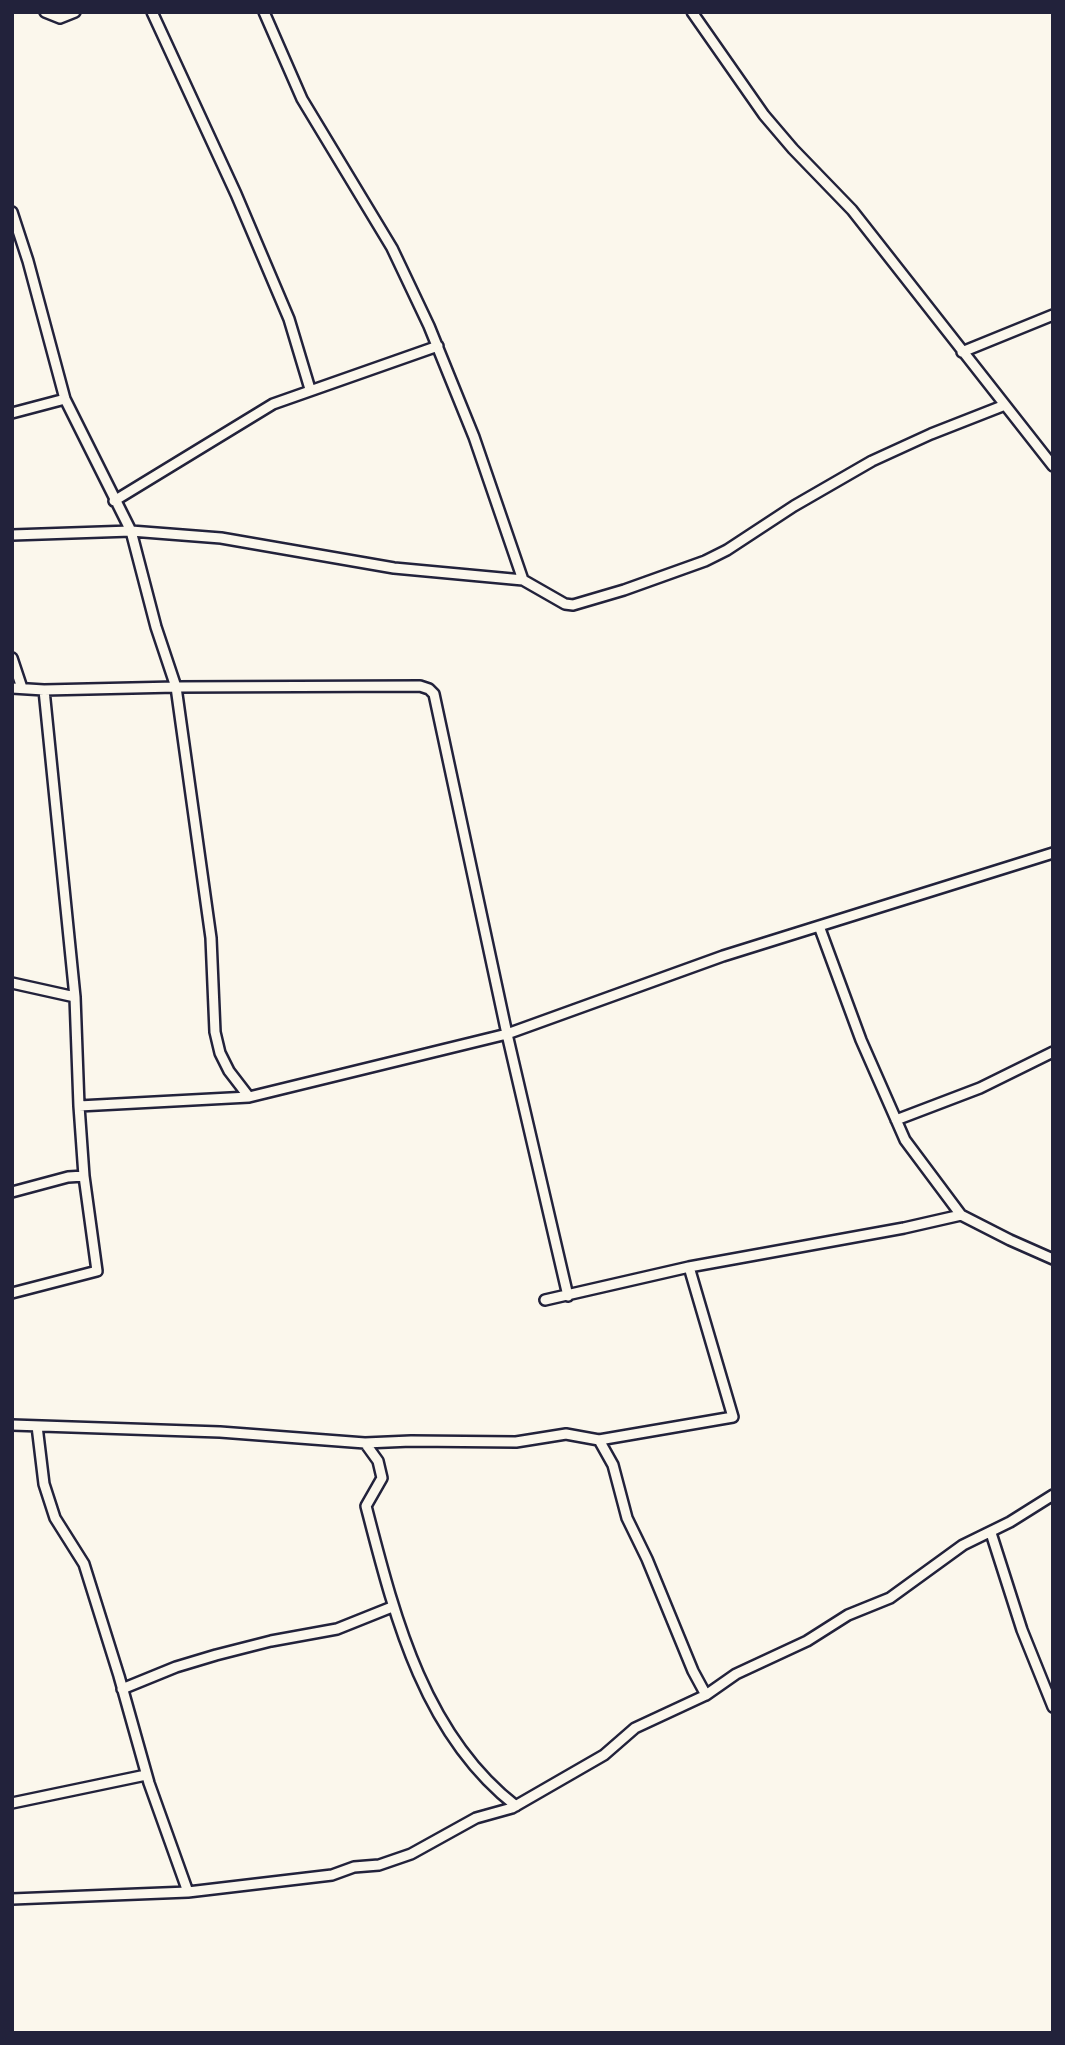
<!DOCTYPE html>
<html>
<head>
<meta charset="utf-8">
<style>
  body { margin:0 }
  #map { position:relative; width:1065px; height:2045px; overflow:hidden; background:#fbf7ec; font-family:Delius,sans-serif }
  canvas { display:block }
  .frame { position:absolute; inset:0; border:14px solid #22223b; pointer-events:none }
</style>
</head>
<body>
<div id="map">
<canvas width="1065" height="2045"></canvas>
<div class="frame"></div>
</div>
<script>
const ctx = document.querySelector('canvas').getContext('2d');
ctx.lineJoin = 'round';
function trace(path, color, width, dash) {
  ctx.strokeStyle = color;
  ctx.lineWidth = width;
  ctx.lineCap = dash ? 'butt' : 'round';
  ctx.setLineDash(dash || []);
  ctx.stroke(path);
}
const minor = new Path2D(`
  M45,12L60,18L75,12
  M152,12L236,194L289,319L310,389
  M264,12L302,99L392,248L429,326L474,437L523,580
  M692,12L764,115L793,149L852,210L1053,466
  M12,212L28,261L65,399L131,531L156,627L176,687L44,690L12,688
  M962,352L1053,315
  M12,413L65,399
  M114,501L273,404L438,346
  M12,535L131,531L221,538L394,568L523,580L565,604L573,605L624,590L705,561L727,550L794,506L872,461L931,434L1005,405
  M12,658L22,688
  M44,690L75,997L79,1106L249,1097L507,1034L568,1296
  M819,926L861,1040L905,1140L961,1215L1010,1240L1053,1259
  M12,983L75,997
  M249,1097L229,1071L220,1053L215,1032L211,938L176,687L420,686L429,689L434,694L507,1034L723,956L1053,853
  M896,1120L980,1088L1053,1052
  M12,1192L68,1177L84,1176
  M12,1293L97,1271L84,1176L79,1106
  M545,1300L689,1267L904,1228L961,1215
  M12,1425L220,1432L365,1443L411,1441L516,1442L566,1434L599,1440L613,1465L627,1518L647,1559L693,1671L706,1695
  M37,1426L44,1484L55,1518L84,1564L119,1676L149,1783L188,1892
  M599,1440L733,1417L689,1267
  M365,1443L378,1461L382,1478L366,1506C394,1614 423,1734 516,1806
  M991,1533L1022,1630L1053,1707
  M122,1689L176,1667L216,1655L271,1641L337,1629L392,1607
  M12,1803L146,1775
  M12,1899L188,1892L332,1875L354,1867L379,1865L411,1854L476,1818L512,1808L604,1755L635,1728L706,1695L736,1674L807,1641L848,1615L890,1598L963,1545L1010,1522L1053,1495`);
trace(minor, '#22223b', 14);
trace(minor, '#fbf7ec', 9);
</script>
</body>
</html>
